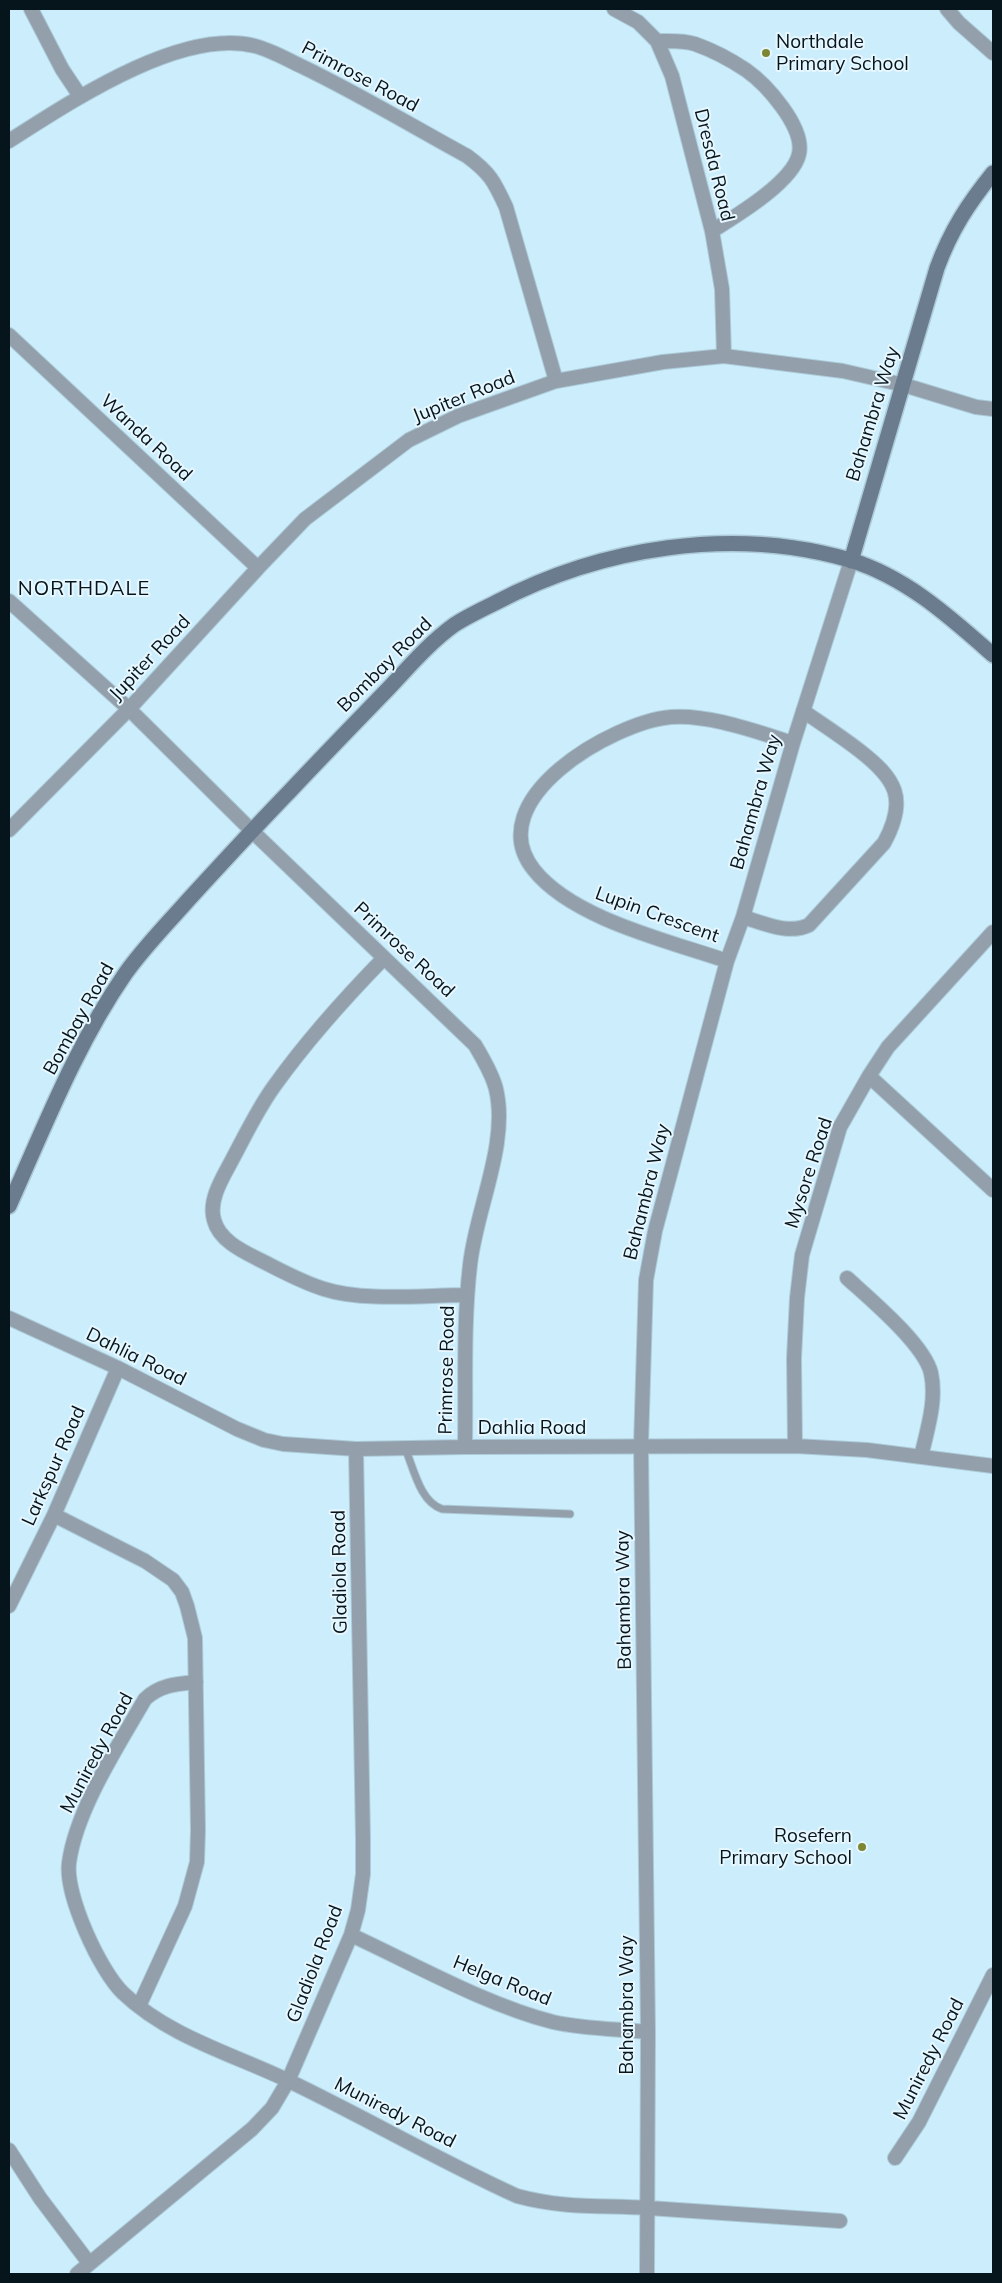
<!DOCTYPE html>
<html>
<head>
<meta charset="utf-8">
<style>
  body { margin:0 }
  #map { position:relative; width:1002px; height:2283px; overflow:hidden; background:#ccedfc; font-family:Mulish,sans-serif }
  canvas { display:block }
  .frame { position:absolute; inset:0; border:10px solid #06151b; pointer-events:none }
</style>
</head>
<body>
<div id="map">
<canvas width="1002" height="2283"></canvas>
<div class="frame"></div>
</div>
<script>
const ctx = document.querySelector('canvas').getContext('2d');
ctx.lineJoin = 'round';
function trace(path, color, width, dash) {
  ctx.strokeStyle = color;
  ctx.lineWidth = width;
  ctx.lineCap = dash ? 'butt' : 'round';
  ctx.setLineDash(dash || []);
  ctx.stroke(path);
}
function write(font, color, halo, rows, align = 'center') {
  ctx.font = font + ' Mulish,sans-serif';
  ctx.lineWidth = 4;
  ctx.setLineDash([]);
  ctx.textBaseline = 'middle';
  ctx.strokeStyle = halo;
  ctx.fillStyle = color;
  for (const [text, x, y, turn = 0] of rows) {
    ctx.save();
    ctx.translate(x, y);
    ctx.rotate((+turn || 0) * Math.PI / 180);
    ctx.textAlign = isNaN(turn) ? turn : align;
    if (halo) ctx.strokeText(text, 0, 0);
    ctx.fillText(text, 0, 0);
    ctx.restore();
  }
}
const lane = new Path2D(`
  M405,1448C414,1469 420,1502 442,1509L570,1514`);
const street = new Path2D(`
  M31,9L62,69L80,96
  M614,9L638,22L657,41L672,76L712,231L722,289L724,356
  M947,9L959,23L993,53
  M657,41C670,41 683,40 695,44C712,50 731,60 746,70C766,84 805,127 799,154C793,182 736,216 712,231
  M9,141C69,103 181,27 255,46C271,50 288,60 303,67C359,94 412,126 467,156C490,173 494,181 506,207L556,381
  M9,335L258,568
  M9,601L129,709L252,831L475,1045C483,1059 492,1073 496,1089C509,1144 476,1209 470,1265C463,1325 466,1386 465,1447
  M9,830L129,709L258,568L305,519L409,440L458,416L556,381L663,362L724,356L843,371L904,385L976,407L993,409
  M743,917C763,923 789,935 809,925L884,843C908,799 896,779 860,751C842,737 822,724 803,711
  M384,958C345,998 308,1039 275,1085C258,1108 246,1134 232,1160C223,1177 208,1200 214,1220C219,1240 242,1251 258,1259C280,1270 301,1282 324,1289C364,1302 424,1295 467,1295
  M727,961C669,941 573,919 534,870C478,800 613,722 671,717C709,714 757,732 793,743
  M869,1076L993,1190
  M847,1278C870,1299 924,1344 931,1373C937,1401 927,1430 921,1457
  M9,1318L118,1368L237,1429L264,1440L283,1444L356,1449L465,1447L795,1446L867,1450L993,1466
  M795,1446L794,1358L797,1298L802,1255L840,1127L869,1076L888,1047L993,932
  M54,1515L145,1561L173,1580L182,1592L187,1606L195,1638L198,1830L197,1862L185,1906L139,2006
  M9,1606L54,1515L118,1368
  M196,1682C176,1684 160,1685 145,1699C118,1746 76,1810 69,1863C65,1895 100,1971 123,1993C169,2037 233,2054 289,2081C366,2118 440,2161 517,2196C565,2209 601,2205 649,2208C713,2212 777,2217 840,2221
  M351,1935C414,1964 486,2005 553,2022C584,2029 617,2029 648,2032
  M9,2150L40,2198L89,2263
  M895,2158L919,2122L993,1975
  M77,2274L252,2129L272,2108L288,2081L351,1935L358,1910L363,1874V1840L356,1449
  M647,2274L648,2032L641,1445L646,1280L655,1231L727,961L743,917L793,743L851,561`);
const secondary = new Path2D(`
  M851,561L937,268C951,230 968,204 993,173
  M9,1206C44,1128 76,1045 125,974C144,947 168,923 190,898C223,862 256,826 290,791C322,757 354,724 387,690C408,668 429,643 454,625C466,617 481,610 495,603C601,547 733,526 850,560C906,577 950,617 993,655`);
trace(lane, '#accad8', 9);
trace(street, '#accad8', 16);
trace(secondary, '#accad8', 18);
trace(lane, '#939fab', 7);
trace(street, '#939fab', 14);
trace(secondary, '#6b7c8e', 15);
for (const [x, y, r, color] of [
  [766,53,5,"#7d8632"],
  [862,1847,5,"#7d8632"]
]) {
  const dot = new Path2D();
  dot.arc(x, y, r, 0, 2 * Math.PI);
  ctx.fillStyle = color;
  ctx.fill(dot);
  trace(dot, '#e7f7ff', 2);
}
write('19px', '#06151b', '#e7f7ff', [
  ["Northdale",776,42],
  ["Primary School",776,64],
  ["Rosefern",852,1836,"right"],
  ["Primary School",852,1858,"right"]
], 'left');
write('19px', '#06151b', '#e7f7ff', [
  ["Primrose Road",360,77,28],
  ["Dresda Road",714,165,76],
  ["Jupiter Road",464,397,-22],
  ["Bahambra Way",873,414,-73],
  ["Wanda Road",146,438,43],
  ["Jupiter Road",150,658,-47],
  ["Bombay Road",385,665,-45],
  ["Bahambra Way",756,802,-74],
  ["Lupin Crescent",657,915,20],
  ["Primrose Road",404,950,43],
  ["Bombay Road",79,1019,-61],
  ["Mysore Road",809,1173,-72],
  ["Bahambra Way",647,1192,-76],
  ["Dahlia Road",136,1357,26],
  ["Primrose Road",447,1370,-89],
  ["Dahlia Road",532,1428],
  ["Larkspur Road",54,1466,-66],
  ["Gladiola Road",340,1572,-91],
  ["Bahambra Way",624,1600,-91],
  ["Muniredy Road",97,1753,-62],
  ["Gladiola Road",315,1964,-69],
  ["Helga Road",502,1981,22],
  ["Bahambra Way",627,2005,-90],
  ["Muniredy Road",929,2059,-63],
  ["Muniredy Road",395,2113,27]
]);
ctx.letterSpacing = '1px';
write('20px', '#06151b', '#e7f7ff', [
  ["NORTHDALE",84,589]
]);
ctx.letterSpacing = '0px';
</script>
</body>
</html>
